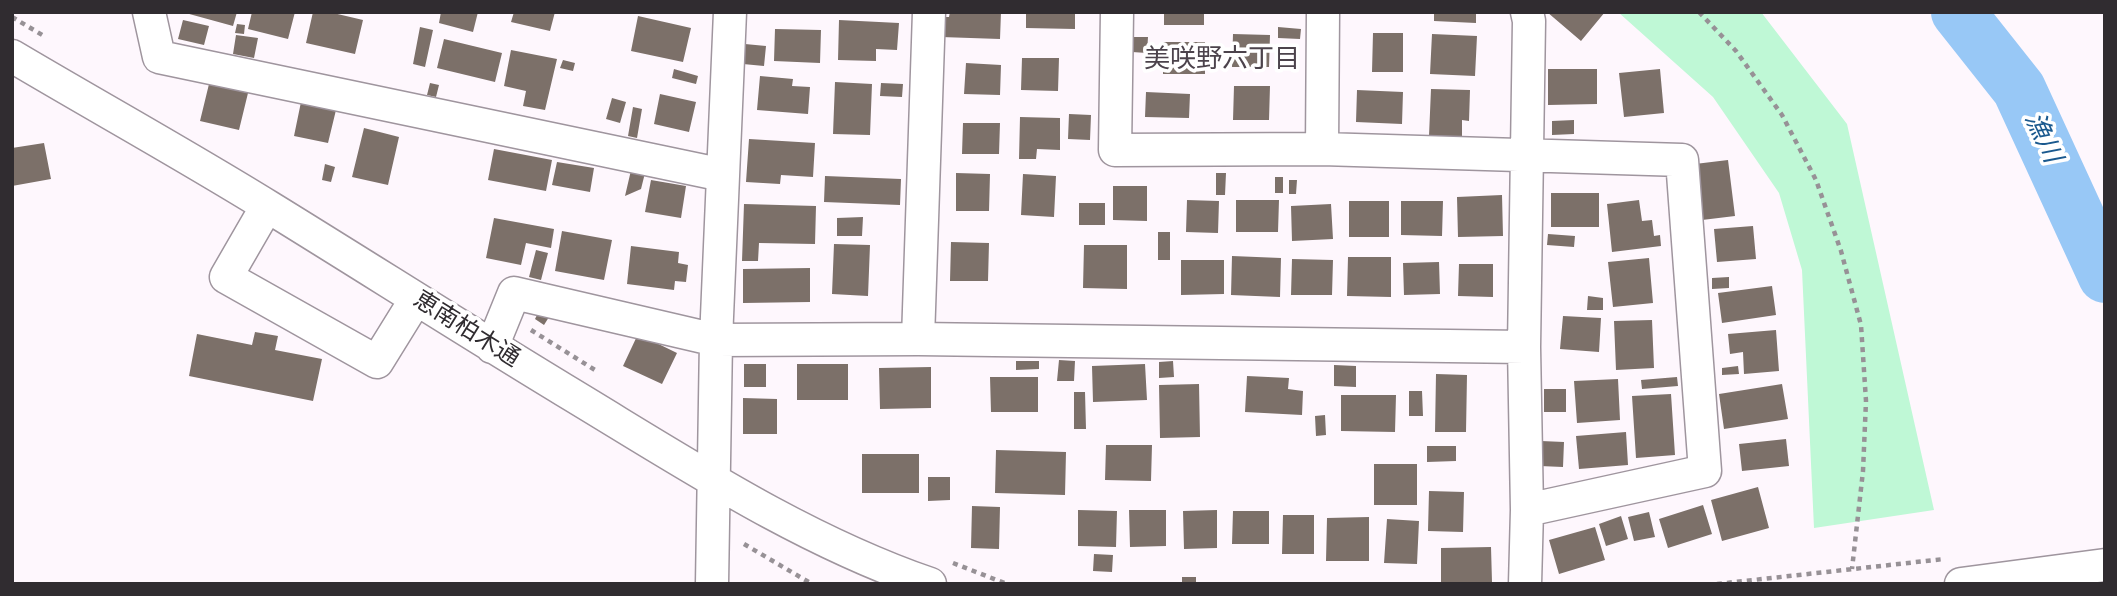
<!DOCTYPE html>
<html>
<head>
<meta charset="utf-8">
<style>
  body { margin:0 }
  #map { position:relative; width:2117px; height:596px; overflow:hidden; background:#fef7fd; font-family:"Sofia Sans Condensed",sans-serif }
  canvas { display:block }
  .frame { position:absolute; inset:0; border:14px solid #302c30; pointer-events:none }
</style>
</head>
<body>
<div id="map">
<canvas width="2117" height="596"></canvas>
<div class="frame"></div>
</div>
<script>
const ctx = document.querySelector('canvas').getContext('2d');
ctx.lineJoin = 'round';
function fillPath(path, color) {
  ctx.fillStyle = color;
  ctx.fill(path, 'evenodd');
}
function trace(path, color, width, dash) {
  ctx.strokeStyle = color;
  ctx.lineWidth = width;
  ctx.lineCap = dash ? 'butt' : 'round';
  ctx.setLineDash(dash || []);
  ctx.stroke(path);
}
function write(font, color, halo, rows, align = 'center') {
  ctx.font = font + ' "Sofia Sans Condensed","Noto Sans JP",sans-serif';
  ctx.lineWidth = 7;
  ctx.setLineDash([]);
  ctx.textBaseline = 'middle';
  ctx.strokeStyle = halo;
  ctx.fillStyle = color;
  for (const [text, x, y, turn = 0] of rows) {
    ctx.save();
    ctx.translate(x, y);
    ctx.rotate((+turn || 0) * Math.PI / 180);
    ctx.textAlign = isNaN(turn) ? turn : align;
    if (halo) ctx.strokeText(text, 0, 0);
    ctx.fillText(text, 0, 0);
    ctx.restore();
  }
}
fillPath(new Path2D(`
  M1618,12H1761L1847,124L1934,510L1814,528L1802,270L1779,193L1713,97Z`), '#bff8d6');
trace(new Path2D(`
  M1958,12L2019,89L2105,276`), '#98c8f6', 54);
fillPath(new Path2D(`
  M182,12H237L233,26Z
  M252,12H295L288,39L248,29Z
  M313,12H329L363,20L355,54L306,43Z
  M441,12H478L473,32L439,23Z
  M514,12H555L550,31L511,22Z
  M950,12H1001L1000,39L941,37L942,17H949Z
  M1026,12H1075V29L1026,28Z
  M1164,12H1204V25H1164Z
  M1434,12H1476V23L1434,21Z
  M1547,12H1605L1581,41Z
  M638,16L691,28L683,62L631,51Z
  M183,20L209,26L204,45L178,39Z
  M839,20L899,23L897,50L876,49V61L838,60Z
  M237,24L245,25L244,34L235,33Z
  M420,27L433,30L425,67L413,64Z
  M1278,27L1301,29L1300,39L1278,38Z
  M775,29L821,30L820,63L774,61Z
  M1373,33H1403V72H1372Z
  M1233,34L1270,35L1269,67H1232Z
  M1432,34L1477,36L1475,76L1430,74Z
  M236,35L258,38L254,58L233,54Z
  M1133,37H1148L1147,53L1132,52Z
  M444,39L502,53L495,82L437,68Z
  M1163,42H1205V74H1163Z
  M745,44L766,46L764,66L743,64Z
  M511,50L557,59L545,110L523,106L526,91L504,86Z
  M1022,58H1059L1058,91L1021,90Z
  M563,60L575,63L573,71L560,68Z
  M966,63L1001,65L1000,95L964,94Z
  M674,69L698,76L696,84L672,78Z
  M1548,69H1597V104L1548,105Z
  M1660,69L1664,113L1624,117L1619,73Z
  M760,76L793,79L792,86L810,87L808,114L757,110Z
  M835,82L872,84L870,135L833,134Z
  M430,83L439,85L436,97L427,95Z
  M881,83L903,84L902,97L880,96Z
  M209,84L248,93L239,130L200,121Z
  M1234,86H1270L1269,120H1233Z
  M1431,89L1470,90L1469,121L1462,120V137L1429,136Z
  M1357,90L1403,92L1402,124L1356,122Z
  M1146,92L1190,94L1189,118L1145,117Z
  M660,94L696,102L689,132L654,124Z
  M612,98L626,102L620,123L606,119Z
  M301,102L336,110L328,143L294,136Z
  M633,107L642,109L637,138L628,136Z
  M1069,114L1091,115L1090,140L1068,139Z
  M1020,117L1060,118V150L1037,149L1036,159H1019Z
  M1574,120V134L1552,135V121Z
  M963,123H1000L999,154H962Z
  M364,128L399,137L388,185L352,177Z
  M749,139L815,143L813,177L781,175L780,184L746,182Z
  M44,143L51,179L12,186V148Z
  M494,149L552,160L546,191L488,180Z
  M1728,160L1735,216L1702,220L1695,164Z
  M557,162L594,168L590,192L552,185Z
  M325,164L335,167L331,182L322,180Z
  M632,166L646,169L641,189L625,196Z
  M956,173L990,174L989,211H956Z
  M1216,173H1226L1225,195H1216Z
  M1023,174L1056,176L1054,217L1021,215Z
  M825,176L901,179L900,205L824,202Z
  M1275,177H1283V193H1275Z
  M651,180L686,186L681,218L645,212Z
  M1289,180H1297L1296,194H1289Z
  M1113,186H1147V221L1113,220Z
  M1551,193H1599V227H1551Z
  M1502,195L1503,236L1458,237L1457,197Z
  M1187,200L1219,201L1218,233L1186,232Z
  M1236,200H1279L1278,232H1236Z
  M1639,200L1642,221L1652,220L1654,236L1660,235L1661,246L1612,252L1607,204Z
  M1349,201H1389V237H1349Z
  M1401,201H1443L1442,236L1401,235Z
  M1079,203H1105V225H1079Z
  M744,204L816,206L815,244L759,243L758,261H742Z
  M1331,204L1333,239L1292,241L1291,206Z
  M863,217L862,236H837V218Z
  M494,218L554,229L551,248L526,243L521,265L486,258Z
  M1753,226L1756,259L1717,262L1714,229Z
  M562,231L612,240L604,280L555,271Z
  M1158,232H1170V260H1158Z
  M1548,234L1575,236L1574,247L1547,245Z
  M951,242L989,243L988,281H950Z
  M834,244L870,245L868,296L832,294Z
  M1084,245H1127V289L1083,288Z
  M631,246L679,252L678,263L688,265L686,282L675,281L674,290L627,284Z
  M536,250L548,253L541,280L529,277Z
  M1232,256L1281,258L1280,297L1231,295Z
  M1348,257H1391V297L1347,296Z
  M1649,258L1653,303L1613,307L1608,262Z
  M1292,259L1333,260L1332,295H1291Z
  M1181,260H1224V294L1181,295Z
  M1439,262L1440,294L1404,295L1403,263Z
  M1459,264H1493V297L1458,296Z
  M810,268V302L743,303V269Z
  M1729,277V288L1712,289V278Z
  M1772,286L1776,315L1722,323L1718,293Z
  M1588,296L1603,298V310H1587Z
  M539,311L549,317L544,325L535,319Z
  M1563,316L1601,318L1599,352L1560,349Z
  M1652,320L1654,368L1616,370L1614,321Z
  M1776,330L1779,371L1744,374L1743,352L1730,354L1728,334Z
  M255,332L278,336L275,350L322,359L313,401L189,376L197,334L252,345Z
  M638,334L677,353L662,384L623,366Z
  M1059,360L1075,361L1074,381H1057Z
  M1016,361H1039V369L1016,370Z
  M1173,361L1174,377L1159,378V362Z
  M744,364H766V387H744Z
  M797,364H848V400H797Z
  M1145,364L1147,400L1093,402L1092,366Z
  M1334,365L1356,366V387L1334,386Z
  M1738,366L1739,374L1722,375V368Z
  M931,367V408L880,409L879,368Z
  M1436,374L1467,375L1466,432H1435Z
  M1247,376L1289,378L1288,389L1303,391L1302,415L1245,412Z
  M990,377H1038V412H991Z
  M1677,377L1678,386L1642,389L1641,380Z
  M1618,379L1620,420L1577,423L1574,381Z
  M1199,384L1200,437L1160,438L1159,385Z
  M1782,384L1788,419L1724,429L1719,394Z
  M1544,389H1566V412H1544Z
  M1409,391H1422L1423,416H1409Z
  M1074,392H1085L1086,429H1074Z
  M1671,394L1675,455L1636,458L1632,396Z
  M1341,395H1396L1395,432L1341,431Z
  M743,398L777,399V434H743Z
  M1325,415L1326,435L1316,436L1315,416Z
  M1626,432L1628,465L1579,469L1576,436Z
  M1786,439L1789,466L1742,471L1739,444Z
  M1541,441L1564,442L1563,467L1540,466Z
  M1106,445H1152L1151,481L1105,480Z
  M1427,446H1456V461L1427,462Z
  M996,450L1066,452L1065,495L995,493Z
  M862,454H919V493H862Z
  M1374,464H1417V505H1374Z
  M928,477H950V500L928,501Z
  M1758,487L1769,528L1722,541L1711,500Z
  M1429,491L1464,492L1463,532L1428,531Z
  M1703,505L1712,534L1668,548L1659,519Z
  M972,506L1000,507L999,549L971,548Z
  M1078,510L1117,511L1116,547L1078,546Z
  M1129,510H1166V546L1130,547Z
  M1217,510V548L1184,549L1183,511Z
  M1233,511H1269V544H1232Z
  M1649,512L1655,537L1634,541L1628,517Z
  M1283,515H1314V554H1282Z
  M1621,516L1628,539L1606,546L1599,524Z
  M1369,517V561H1326L1327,518Z
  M1387,519L1419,521L1417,564L1384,563Z
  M1595,527L1605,560L1559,574L1549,540Z
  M1491,547L1492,582L1441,584V548Z
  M1094,554L1113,555L1112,572L1093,571Z
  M1182,577H1196V584H1182Z`), '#7c7069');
const minor = new Path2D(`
  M149,12L159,57L723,175
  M1117,12L1115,150L1322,149L1682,160L1705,471L1527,510
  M12,56C98,107 185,155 269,207C368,268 465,330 564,390C682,461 799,539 930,584
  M1322,149L1323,12
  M267,206L226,277L377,362L416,299
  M918,339L929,12
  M492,347L514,293L716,340L918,339L1524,347
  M712,584L716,340L730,12
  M1525,584L1527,510L1524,347L1529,21L1527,12
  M1961,584L2105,565`);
trace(minor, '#9f959e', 35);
trace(new Path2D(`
  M1699,12L1736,51L1782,115L1816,180L1841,251L1861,325L1866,401L1863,471L1852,569
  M12,17L44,36
  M531,330L595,370
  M744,544L812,584
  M953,563L1007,584
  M1717,584L1944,559`), '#979196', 4.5, [5, 5]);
trace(minor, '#fff', 32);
write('24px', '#302c30', '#fff', [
  ["恵南柏木通",466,330,32]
]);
write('26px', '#4c434c', '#fff', [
  ["美咲野六丁目",1222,60]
]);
write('italic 26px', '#1a598e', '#fff', [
  ["漁川",2042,138,65]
]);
</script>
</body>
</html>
